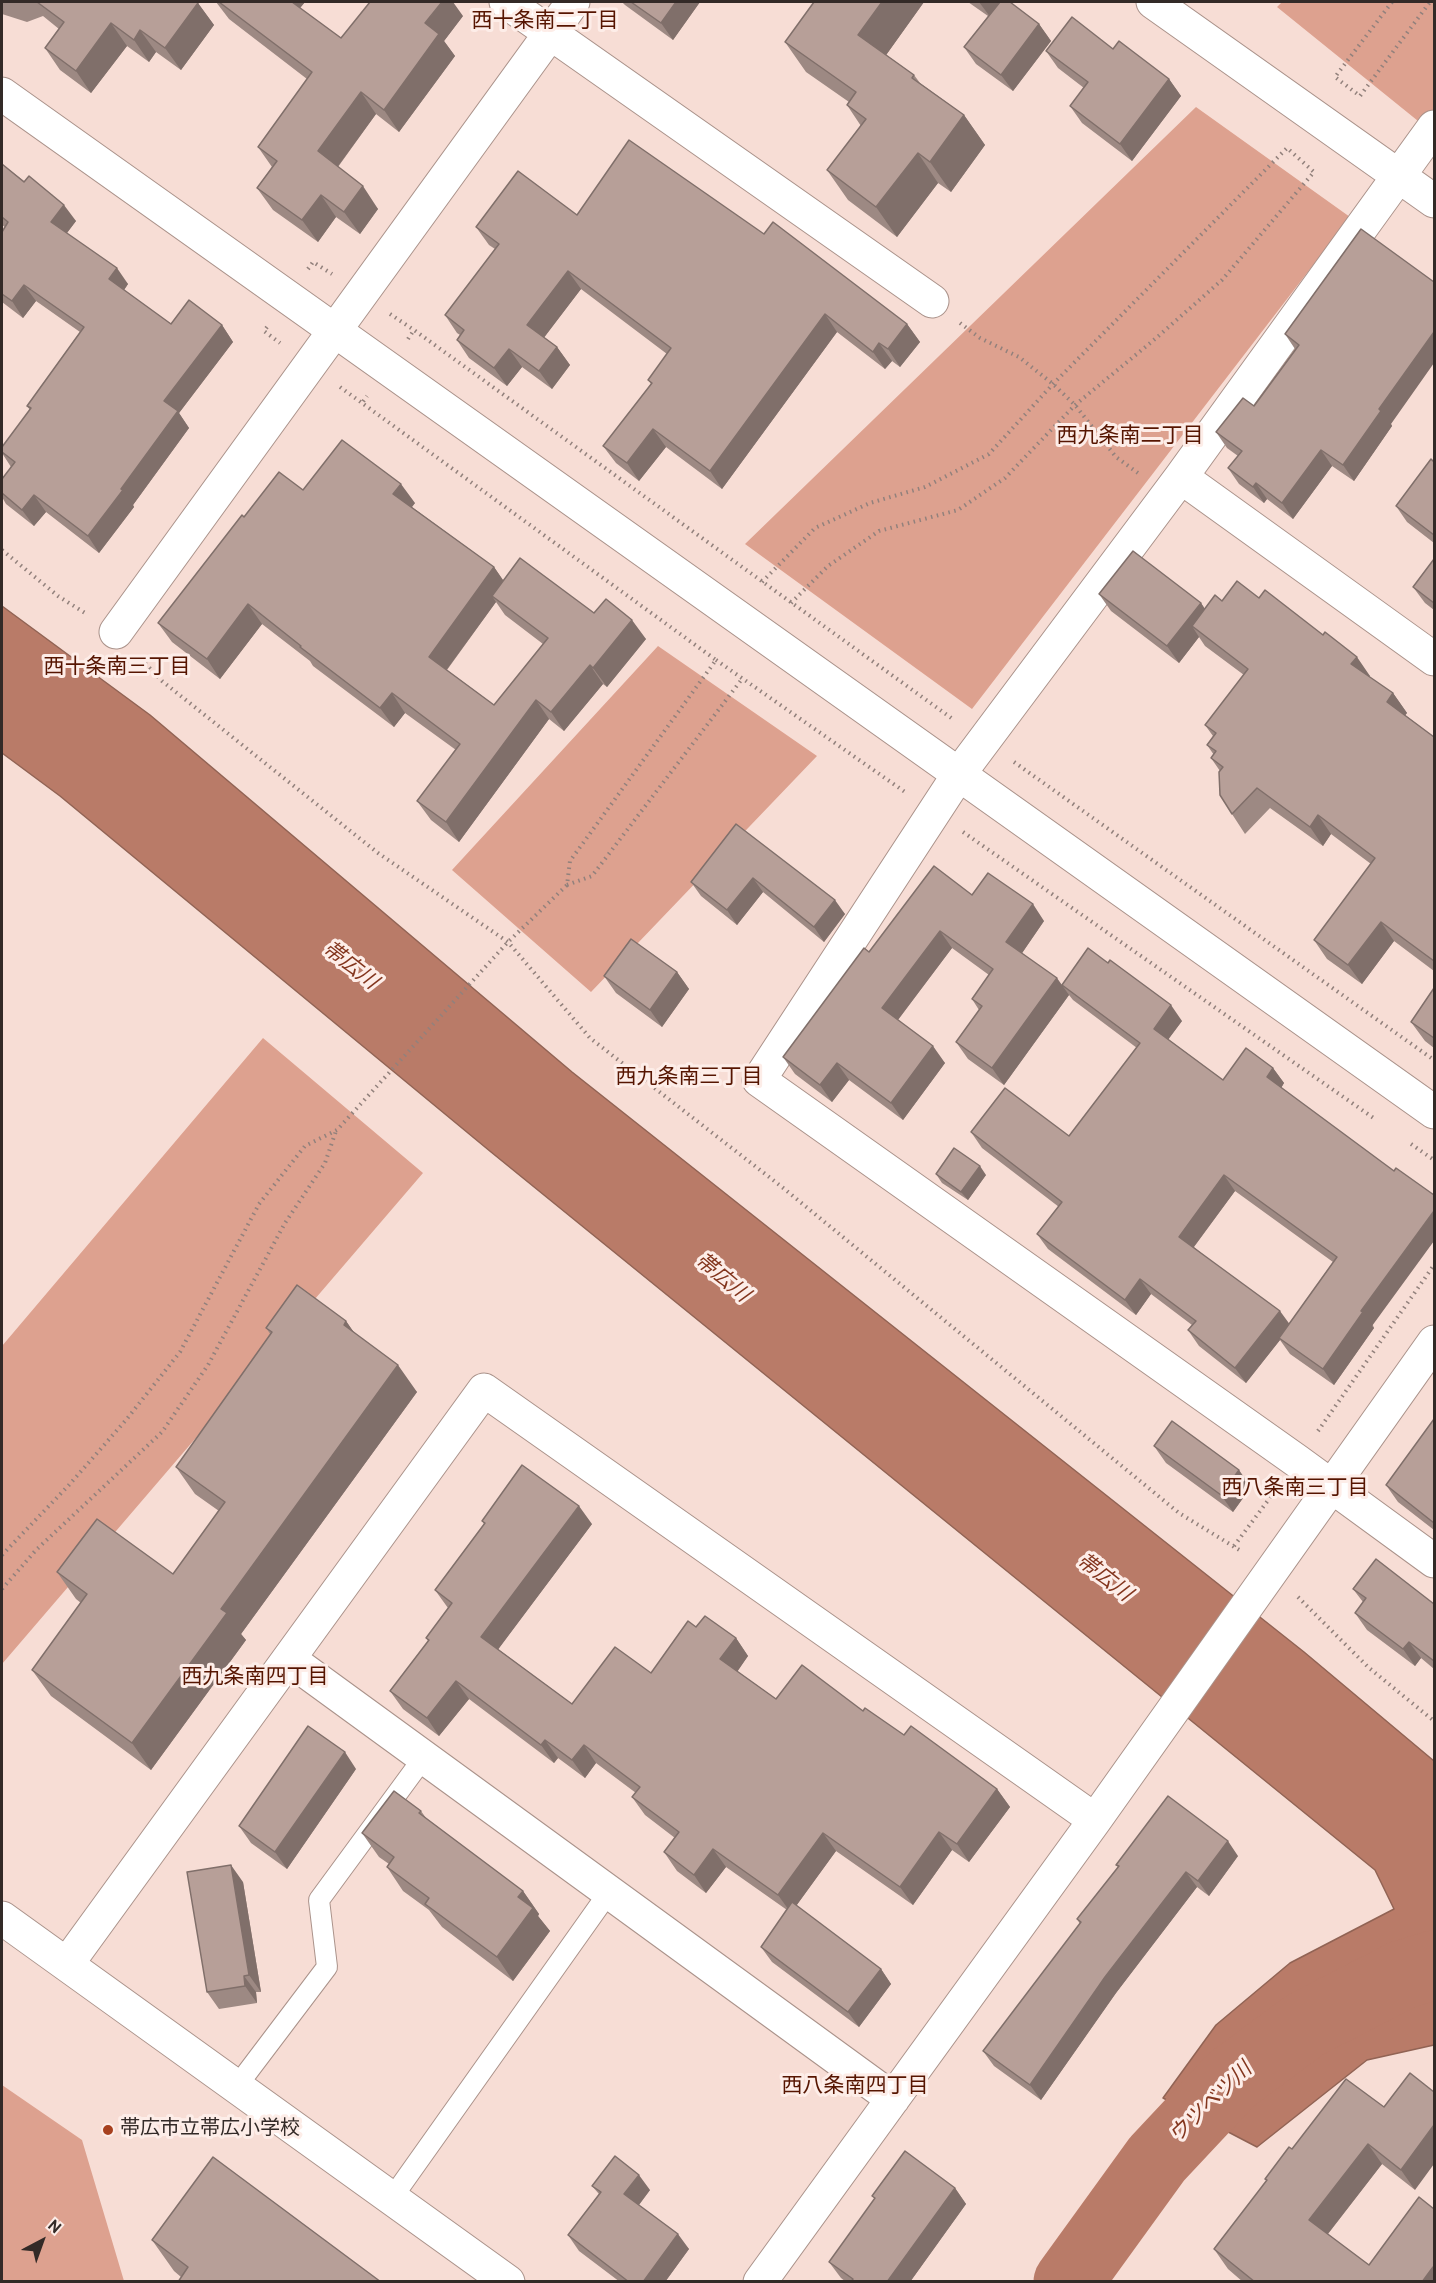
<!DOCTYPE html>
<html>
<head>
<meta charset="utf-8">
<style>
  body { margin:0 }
  #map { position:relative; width:1436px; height:2283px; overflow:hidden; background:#f7ddd5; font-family:Overpass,sans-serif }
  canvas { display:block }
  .frame { position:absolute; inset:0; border:3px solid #332a27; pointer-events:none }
  .north { position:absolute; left:12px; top:2211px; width:60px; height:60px; -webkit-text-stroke:4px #fdede8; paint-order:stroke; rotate:41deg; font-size:16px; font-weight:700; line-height:24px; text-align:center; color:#332a27 }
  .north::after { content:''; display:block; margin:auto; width:21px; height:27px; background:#332a27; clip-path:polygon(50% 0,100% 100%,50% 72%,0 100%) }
</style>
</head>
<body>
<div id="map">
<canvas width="1436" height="2283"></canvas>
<div class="frame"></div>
<div class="north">N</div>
</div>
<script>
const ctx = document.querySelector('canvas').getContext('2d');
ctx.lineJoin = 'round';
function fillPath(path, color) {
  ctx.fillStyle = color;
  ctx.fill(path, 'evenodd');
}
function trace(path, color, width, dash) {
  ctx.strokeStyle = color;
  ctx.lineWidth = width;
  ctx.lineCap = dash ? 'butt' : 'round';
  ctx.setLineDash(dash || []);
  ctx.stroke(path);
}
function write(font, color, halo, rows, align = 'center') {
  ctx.font = font + ' Overpass,"Noto Sans JP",sans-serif';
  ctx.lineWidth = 6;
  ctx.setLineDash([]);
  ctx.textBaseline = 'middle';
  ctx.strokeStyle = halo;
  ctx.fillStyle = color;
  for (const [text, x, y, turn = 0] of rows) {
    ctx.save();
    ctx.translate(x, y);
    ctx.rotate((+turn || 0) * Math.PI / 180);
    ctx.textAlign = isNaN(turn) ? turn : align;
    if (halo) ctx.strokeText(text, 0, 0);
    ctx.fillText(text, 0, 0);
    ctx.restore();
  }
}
fillPath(new Path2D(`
  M1282,2H1434V108L1423,125L1277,7Z
  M1196,107L1350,217L972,709L745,544Z
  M658,646L817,756L591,992L452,870Z
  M263,1038L423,1173L2,1664V1346Z
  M2,2085L82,2140L124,2281H2Z`), '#dda18f');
const water = new Path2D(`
  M2,606L150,715L572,1072L1304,1652L1434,1761V2045L1367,2060L1257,2147L1163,2098L1216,2025L1290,1963L1394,1909L1375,1870L491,1152L60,796L2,753Z`);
fillPath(water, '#b97b68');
trace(water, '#916354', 1.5);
trace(new Path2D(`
  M1068,2282L1157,2159L1231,2080L1305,2025L1402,1975L1434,1965`), '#b97b68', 69);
const service = new Path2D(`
  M237,2086L327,1967L319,1900L424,1757
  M392,2198L609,1892`);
const minor = new Path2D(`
  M506,2L932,301
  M1153,2L1434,201
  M1434,127L1181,477L959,774L759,1080L1297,1461L1434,1561
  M1181,477L1434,659
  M116,632L573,2
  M289,1659L893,2099
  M67,1964L484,1390L1095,1820
  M760,2282L1095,1820L1434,1342`);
const tertiary = new Path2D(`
  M2,94L1434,1112
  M2,1918L508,2282`);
trace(service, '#aa928a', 22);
trace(minor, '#aa928a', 35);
trace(tertiary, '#aa928a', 35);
trace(new Path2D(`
  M1392,2L1335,77L1360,96L1430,2
  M308,269L313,262L332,274
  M390,314L414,330
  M960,323L980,338L1019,357L1053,384L1075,405L1116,457L1138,473
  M267,327L264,331L280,343
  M408,339L414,330L954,720
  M340,387L362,403
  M2,550L58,596L85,613
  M762,582L815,528L870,503L925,487L989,454L1053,384L1287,148L1314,172L1222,280L1155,339L1075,405L1005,478L958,510L879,531L828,566L791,603
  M141,659L162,681L378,853L508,942L590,1038L782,1187L1179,1513L1241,1551
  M716,660L905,792
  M1014,762L1434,1060
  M963,832L1375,1119
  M567,885L592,876L742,679
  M1411,1144L1434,1160
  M1318,1431L1434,1265
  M1234,1546L1275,1491
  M2,1555L69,1485L126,1420L180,1352L259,1204L305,1146L337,1130L508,942L567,885L570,861L716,660L362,403L367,396
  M2,1589L36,1550L162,1432L208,1365L285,1223L325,1163L336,1131
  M1298,1597L1368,1667L1434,1721`), '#92817c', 4, [1.5, 4.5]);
trace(service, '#fff', 20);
trace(minor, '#fff', 33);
trace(tertiary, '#fff', 33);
fillPath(new Path2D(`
  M2,2H197L214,25L181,70L156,52L149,62L127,46L91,93L60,70L45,48L59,29L43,16L27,22L2,14Z
  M216,2H305L300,8L341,38L463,16L444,41L455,56L399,132L376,114L338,167L378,209L360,234L336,217L318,242L273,210L257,188L272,167L258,147L307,79L229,19Z
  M622,2H700L673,40L625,5Z
  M924,2L886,55L914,75L920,83L964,115L985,145L951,192L938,183L897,237L848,200L827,170L861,126L847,105L849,102L806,72L785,42Z
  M968,2H1010L1039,24L1051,41L1013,91L976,64L964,47L988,16Z
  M1113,49L1169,79L1181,96L1132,161L1082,123L1070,106L1084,88L1058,68L1046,51Z
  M2,164L76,221L67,233L128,284L124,290L171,324L222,325L233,342L179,413L189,428L133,505L134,507L99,553L46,512L34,526L6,504L2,497V479L11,467L2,453V447L30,410L27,406L80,332L36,301L23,318L2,302V232L5,227L2,225Z
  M577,215L764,234L907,324L920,342L900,367L892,361L885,369L837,332L722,489L666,447L639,481L616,463L603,446L651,384L648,380L667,354L581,289L544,337L557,347L570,365L552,389L522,367L507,386L469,358L457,340L460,335L457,333L445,315L495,249L489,245L476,227Z
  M1361,229L1391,424L1392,426L1354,481L1332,466L1293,519L1267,499L1264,503L1239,484L1228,468L1238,456L1227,448L1216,432L1254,406L1295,349L1285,334Z
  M1434,462V543L1407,522L1396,506Z
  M303,490L415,503L412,507L494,567L503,580L594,613L646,639L607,687L603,684L564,731L549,719L459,842L431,820L417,801L456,750L405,713L394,727L313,666L310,661L262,624L220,679L172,642L158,623L244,517ZM496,602L505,615L543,644L494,705L447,670Z
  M1434,559V610L1425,603L1413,587Z
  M1099,594L1201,603L1205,609L1222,601L1259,598L1370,676L1369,677L1393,693L1407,713L1405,715L1434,737V971L1394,941L1362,984L1327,959L1314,940L1371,864L1331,834L1323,846L1270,808L1245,834L1232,814L1220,771L1211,758L1214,755L1207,745L1213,736L1205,725L1244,675L1205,646L1199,637L1179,663L1111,611Z
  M736,824L845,914L824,942L763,892L737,925L701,896L691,882Z
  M972,895L1044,921L1022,953L1062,985L1182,1021L1168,1039L1223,1080L1273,1068L1284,1083L1281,1088L1374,1328L1334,1385L1290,1354L1280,1340L1246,1383L1199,1346L1188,1330L1192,1325L1151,1294L1136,1315L1048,1249L1037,1234L1059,1207L982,1148L971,1132L1069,1136L1137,1048L1073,1000L1069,995L1004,1085L968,1059L956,1042L979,1010L972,999L989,975L952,948L898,1020L945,1063L903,1120L849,1080L832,1102L795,1074L783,1057L869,952ZM1235,1191L1333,1262L1289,1324L1194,1247Z
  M677,972L689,989L662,1027L616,993L604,976Z
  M1434,988V1048L1425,1041L1411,1022Z
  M936,1174L986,1175L968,1200L942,1183Z
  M346,1321L354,1333L417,1392L241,1634L246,1640L151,1770L51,1696L32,1670L81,1603L76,1599L57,1572L173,1574L219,1511L195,1494L176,1467L271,1335L266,1328Z
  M1434,1419V1530L1398,1502L1386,1485Z
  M1154,1446L1251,1487L1233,1512L1166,1463Z
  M482,1521L592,1524L498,1649L572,1704L651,1673L696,1627L736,1638L748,1656L737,1671L776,1699L863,1711L997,1789L1010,1807L969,1862L952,1850L913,1905L836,1851L796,1906L881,1969L891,1984L859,2027L772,1962L761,1947L787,1910L726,1867L706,1893L677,1871L664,1852L675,1838L645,1815L632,1797L636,1793L596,1763L585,1778L558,1758L554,1763L469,1699L439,1736L403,1709L390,1691L428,1641L426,1638L448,1608L435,1590L484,1524Z
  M1353,1589L1434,1604V1669L1421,1658L1415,1666L1367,1630L1355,1613L1363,1602Z
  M356,1769L287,1869L251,1843L239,1826Z
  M421,1811L426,1818L523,1891L539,1914L538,1916L550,1931L513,1981L442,1927L429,1910L403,1891L387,1867L389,1864L379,1857L362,1833Z
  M1238,1856L1209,1896L1197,1887L1116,1993L1041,2100L994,2066L983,2051L1080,1924L1077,1919L1118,1867L1116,1865Z
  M243,1882L261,1992H256L257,2003L219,2009L207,1992Z
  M1384,2107L1415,2190L1382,2164L1328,2234L1369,2265L1434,2209V2282H1243L1228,2269L1214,2249L1267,2181L1265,2179L1292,2149Z
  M592,2186L650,2190L639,2205L689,2249L665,2282H620L579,2251L568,2235L599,2194Z
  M955,2188L966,2204L910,2282H846L841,2278L829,2262L875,2199L872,2196Z
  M152,2240L381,2282L181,2277L174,2271Z`), '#9d8983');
fillPath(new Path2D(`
  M286,2H305L295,14Z
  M442,2H453L463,16L444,41L455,56L399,132L384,110L425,23Z
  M676,2H700L673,40L661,23Z
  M882,2H924L879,65L858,35Z
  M979,2H1003L991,18Z
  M198,3L214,25L181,70L165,48Z
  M111,23L127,46L91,93L76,71Z
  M1039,24L1051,41L1013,91L1001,75Z
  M140,30L156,52L149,62L134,40Z
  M1169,79L1181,96L1132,161L1120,144Z
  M361,92L376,114L333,173L318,151Z
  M964,115L985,145L951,192L930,162Z
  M918,153L938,183L897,237L876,207Z
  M363,186L378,209L360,234L344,212Z
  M321,195L336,217L318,242L302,220Z
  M64,205L76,221L63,238L51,222Z
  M117,268L128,284L120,296L109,279Z
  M568,271L581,289L540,343L527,325Z
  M24,285L36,301L23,318L12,301Z
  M825,314L837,332L722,489L710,471Z
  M907,324L920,342L900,367L888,349Z
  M222,325L233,342L179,413L189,428L133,505L134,507L99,553L88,536L121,489L164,401Z
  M1434,332V363L1391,424L1392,426L1354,481L1343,465L1379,409Z
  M879,343L892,361L885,369L873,352Z
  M557,347L570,365L552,389L539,371Z
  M509,349L522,367L507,386L494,368Z
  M653,429L666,447L639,481L627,463Z
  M1321,450L1332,466L1293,519L1282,503Z
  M1256,483L1267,499L1264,503L1253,487Z
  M401,484L415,503L407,513L393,494Z
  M34,495L46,512L34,526L22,510Z
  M494,567L507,586L492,596L496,602L442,676L429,657Z
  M1201,603L1212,620L1192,626L1199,637L1179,663L1167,646Z
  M248,604L262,624L220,679L207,659Z
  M632,620L646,639L607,687L593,668Z
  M1357,657L1370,676L1365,683L1351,664Z
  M590,665L603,684L564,731L551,712Z
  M392,693L405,713L394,727L380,708Z
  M1393,693L1407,713L1400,722L1387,702Z
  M536,700L549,719L459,842L446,822Z
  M1318,815L1331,834L1323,846L1310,827Z
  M753,878L763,892L737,925L727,910Z
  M835,900L845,914L824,942L814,927Z
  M1033,904L1044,921L1018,959L1006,942Z
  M1381,922L1394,941L1362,984L1348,965Z
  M940,931L952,948L894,1025L882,1008Z
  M677,972L689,989L662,1027L650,1010Z
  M1057,978L1069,995L1004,1085L992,1068Z
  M1171,1005L1182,1021L1165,1044L1154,1029Z
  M933,1046L945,1063L903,1120L891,1103Z
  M837,1063L849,1080L832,1102L820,1085Z
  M1273,1068L1284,1083L1278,1093L1267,1077Z
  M980,1166L986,1175L968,1200L961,1192Z
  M1224,1175L1235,1191L1190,1252L1179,1237Z
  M1434,1211V1241L1372,1326L1374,1328L1334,1385L1323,1369L1361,1311Z
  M1140,1279L1151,1294L1136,1315L1125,1300Z
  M1280,1311L1291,1326L1279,1338L1280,1340L1246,1383L1235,1368Z
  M346,1321L365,1348L344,1325Z
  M398,1365L417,1392L241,1634L246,1640L151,1770L132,1743L221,1609Z
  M1239,1470L1251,1487L1233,1512L1221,1495Z
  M579,1506L592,1524L494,1655L481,1637Z
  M736,1638L748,1656L733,1678L720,1659Z
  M1409,1642L1421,1658L1415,1666L1403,1649Z
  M456,1681L469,1699L439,1736L427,1718Z
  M545,1740L558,1758L554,1763L541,1745Z
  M584,1745L596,1763L585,1778L572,1760Z
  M345,1752L356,1769L287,1869L275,1852Z
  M997,1789L1010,1807L969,1862L957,1844Z
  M939,1832L952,1850L913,1905L900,1887Z
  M823,1833L836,1851L791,1913L778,1895Z
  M1228,1841L1238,1856L1209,1896L1198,1881Z
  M713,1849L726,1867L706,1893L694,1875Z
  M231,1865L243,1882L261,1992L249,1975Z
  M1186,1872L1197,1887L1116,1993L1041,2100L1030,2085L1105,1977Z
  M523,1891L539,1914L538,1916L550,1931L513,1981L497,1957L518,1897Z
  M881,1969L891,1984L859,2027L848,2012Z
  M244,1976L256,1992L257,2003L245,1986Z
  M1434,2125V2164L1415,2190L1401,2170Z
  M1368,2144L1382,2164L1323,2240L1309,2220Z
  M639,2175L650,2190L635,2210L624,2194Z
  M955,2188L966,2204L910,2282H887Z
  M678,2234L689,2249L665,2282H643Z
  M1433,2267L1434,2269V2282H1422Z`), '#806f6a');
const building = new Path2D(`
  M37,2H197L198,3L165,48L140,30L134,40L111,23L76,71L45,48L64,22Z
  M219,2H292L341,38L370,2H442L425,23L439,34L384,110L361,92L318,151L363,186L344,212L321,195L302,220L257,188L277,161L258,147L312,72Z
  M631,2H676L661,23Z
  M814,2H882L858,35L914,75L912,78L964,115L930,162L918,153L876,207L827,170L866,119L847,105L856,92L785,42Z
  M1000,2H1010L1039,24L1001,75L964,47Z
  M1072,17L1113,49L1119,41L1169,79L1120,144L1070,106L1088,82L1046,51Z
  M629,140L764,234L773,222L907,324L888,349L879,343L873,352L825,314L710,471L653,429L627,463L603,446L652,383L648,380L671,348L568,271L527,325L557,347L539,371L509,349L494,368L457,340L464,330L445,315L499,244L476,227L518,171L577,215Z
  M2,164L24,182L29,176L64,205L51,222L117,268L109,279L171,324L189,300L222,325L164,401L178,411L121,489L123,490L88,536L34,495L22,510L2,493V479L15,462L2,452V447L31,408L27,406L84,327L24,285L12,301L2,294V232L8,222L2,217Z
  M1361,229L1434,282V280V332L1379,409L1381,411L1343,465L1321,450L1282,503L1256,483L1253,487L1228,468L1242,451L1216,432L1243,398L1254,406L1299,345L1285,334Z
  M342,440L401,484L393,494L494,567L429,657L494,705L548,638L492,596L520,558L594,613L606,599L632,620L593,668L590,665L551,712L536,700L446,822L417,801L460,744L392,693L380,708L300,647L301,646L248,604L207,659L158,623L242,515L244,517L279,472L303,490Z
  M1431,459L1434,462V535L1396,506Z
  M1133,551L1201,603L1167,646L1099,594Z
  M1434,559V603L1413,587Z
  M1237,581L1259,598L1265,590L1323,635L1325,632L1357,657L1351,664L1393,693L1387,702L1434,737V961L1381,922L1348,965L1314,940L1375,858L1318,815L1310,827L1257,788L1232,814L1220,795L1219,772L1223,767L1211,758L1216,751L1207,745L1216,733L1205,725L1248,669L1192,626L1215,595L1222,601Z
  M736,824L835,900L814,927L753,878L727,910L691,882Z
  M934,866L972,895L988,873L1033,904L1006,942L1057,978L992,1068L956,1042L982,1006L972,999L993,969L940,931L882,1008L933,1046L891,1103L837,1063L820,1085L783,1057L864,948L869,952Z
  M631,939L677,972L650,1010L604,976Z
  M1088,948L1108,963L1110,960L1171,1005L1154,1029L1223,1080L1246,1048L1273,1068L1267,1077L1394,1171L1396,1168L1434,1195V1211L1361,1311L1363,1312L1323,1369L1279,1338L1337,1257L1224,1175L1179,1237L1280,1311L1235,1368L1188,1330L1196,1321L1140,1279L1125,1300L1037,1234L1062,1202L971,1132L1005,1088L1069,1136L1140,1043L1062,985Z
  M1434,988V1038L1411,1022Z
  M954,1148L980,1166L961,1192L936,1174Z
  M297,1285L346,1321L344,1325L398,1365L221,1609L227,1613L132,1743L32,1670L87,1594L57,1572L97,1519L173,1574L225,1502L176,1467L272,1332L266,1328Z
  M1434,1419V1523L1386,1485Z
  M1172,1421L1239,1470L1221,1495L1154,1446Z
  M522,1465L579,1506L481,1637L572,1704L615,1647L651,1673L688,1621L696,1627L705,1616L736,1638L720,1659L776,1699L802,1665L863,1711L865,1708L904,1735L911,1726L997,1789L957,1844L939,1832L900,1887L823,1833L778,1895L713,1849L694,1875L664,1852L679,1832L632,1797L640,1787L584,1745L572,1760L545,1740L541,1745L456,1681L427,1718L390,1691L429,1640L426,1638L452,1603L435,1590L485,1523L482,1521Z
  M1376,1559L1434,1604V1661L1409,1642L1403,1649L1355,1613L1366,1598L1353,1589Z
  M308,1726L345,1752L275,1852L239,1826Z
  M394,1791L421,1811L419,1813L523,1891L518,1897L533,1908L497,1957L425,1904L429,1898L387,1867L394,1857L362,1833Z
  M1168,1796L1228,1841L1198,1881L1186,1872L1105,1977L1030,2085L983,2051L1081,1922L1077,1919L1119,1866L1116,1865Z
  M231,1865L249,1975L244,1976L245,1986L207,1992L187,1872Z
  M792,1902L881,1969L848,2012L761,1947Z
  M1410,2073L1434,2092V2125L1401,2170L1368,2144L1309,2220L1369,2265L1419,2197L1434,2209V2268L1433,2267L1422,2282H1255L1214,2249L1267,2180L1265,2179L1289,2147L1292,2149L1346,2079L1384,2107Z
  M905,2151L955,2188L887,2282H851L853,2279L829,2262L875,2198L872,2196Z
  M615,2156L639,2175L624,2194L678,2234L643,2282H629L568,2235L601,2192L592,2186Z
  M213,2157L381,2282H178L188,2267L152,2240Z`);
fillPath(building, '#b79f98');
trace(building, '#806f6a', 1.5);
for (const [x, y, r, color] of [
  [108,2130,6,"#a7401e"]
]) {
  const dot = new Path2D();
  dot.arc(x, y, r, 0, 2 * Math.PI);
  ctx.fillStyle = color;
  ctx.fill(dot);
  trace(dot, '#fdede8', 2);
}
write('20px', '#332a27', '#fdede8', [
  ["帯広市立帯広小学校",120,2130]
], 'left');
write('21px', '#561501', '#fdede8', [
  ["西十条南二丁目",545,23],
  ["西九条南二丁目",1130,438],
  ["西十条南三丁目",117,669],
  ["西九条南三丁目",689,1079],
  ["西八条南三丁目",1295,1490],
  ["西九条南四丁目",255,1679],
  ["西八条南四丁目",855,2088]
]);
write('italic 21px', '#83351d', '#fdede8', [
  ["帯広川",349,967,38],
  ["帯広川",721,1279,40],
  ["帯広川",1103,1579,38],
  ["ウツベツ川",1212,2104,-44]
]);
</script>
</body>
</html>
